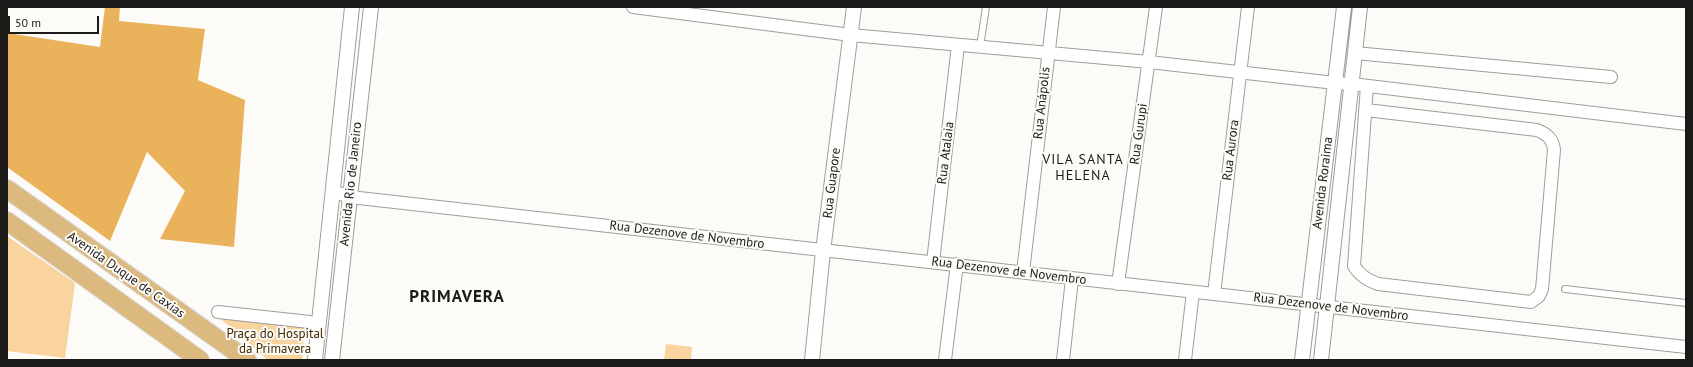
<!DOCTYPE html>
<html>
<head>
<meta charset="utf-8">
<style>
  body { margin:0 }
  #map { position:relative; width:1693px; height:367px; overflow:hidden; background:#fdfbf7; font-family:"PT Sans",sans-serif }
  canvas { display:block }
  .frame { position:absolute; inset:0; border:8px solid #1b1a19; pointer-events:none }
  .scale { position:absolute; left:8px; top:16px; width:91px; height:18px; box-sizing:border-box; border:2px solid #1b1a19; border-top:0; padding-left:5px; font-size:12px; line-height:14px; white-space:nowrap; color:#1b1a19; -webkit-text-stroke:3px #fdfbf7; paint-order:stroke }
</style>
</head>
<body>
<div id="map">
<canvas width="1693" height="367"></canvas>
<div class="frame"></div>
<div class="scale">50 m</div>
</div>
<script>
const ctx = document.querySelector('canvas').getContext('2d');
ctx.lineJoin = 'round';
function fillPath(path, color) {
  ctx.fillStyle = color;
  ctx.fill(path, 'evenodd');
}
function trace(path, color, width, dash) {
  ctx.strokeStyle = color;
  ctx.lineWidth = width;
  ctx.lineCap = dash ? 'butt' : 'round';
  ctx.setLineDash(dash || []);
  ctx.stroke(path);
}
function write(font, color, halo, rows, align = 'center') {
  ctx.font = font + ' "PT Sans",sans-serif';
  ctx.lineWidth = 4;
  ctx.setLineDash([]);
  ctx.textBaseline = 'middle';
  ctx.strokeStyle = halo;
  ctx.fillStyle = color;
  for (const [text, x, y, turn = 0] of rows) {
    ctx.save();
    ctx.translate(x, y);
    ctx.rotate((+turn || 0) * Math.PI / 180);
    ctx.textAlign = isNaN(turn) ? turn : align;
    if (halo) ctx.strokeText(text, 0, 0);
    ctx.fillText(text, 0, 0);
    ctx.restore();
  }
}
fillPath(new Path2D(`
  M7,236L75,283L65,358L7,351Z
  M215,314L305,325L302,360H268Z
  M666,344L692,347L691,360H664Z`), '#f9d49f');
fillPath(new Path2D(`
  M105,7H120L119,21L205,29L198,80L245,100L234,247L160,239L185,191L147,152L110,241L7,167V33L100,47Z`), '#eab25b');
const service = new Path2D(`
  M980,47L986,7
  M1565,289L1686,303`);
const minor = new Path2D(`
  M633,7L851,35L1149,62L1335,83L1352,84L1686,124
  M1355,53L1611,77
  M1366,110L1537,130C1547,134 1553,139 1554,150L1542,289L1539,296L1531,302L1378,284C1368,280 1360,276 1354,266L1367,86
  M332,191L350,197L1686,347
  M933,262L958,45
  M1023,272L1054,7
  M1118,284L1156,7
  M1214,294L1248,7
  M218,312L319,323
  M945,360L957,264
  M1063,360L1072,279
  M1185,360L1193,292`);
const tertiary = new Path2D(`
  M315,360L352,7
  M332,360L371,7
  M812,360L823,251L854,7
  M1302,360L1344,7
  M1321,360L1360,7`);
const primary = new Path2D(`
  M7,189L247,360
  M7,221L200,360`);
trace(service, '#9f9d9a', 8);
trace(minor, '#9f9d9a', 14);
trace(tertiary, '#9f9d9a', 16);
trace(primary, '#d6d6d6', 20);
trace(service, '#fff', 6);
trace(minor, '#fff', 12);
trace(tertiary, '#fff', 14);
trace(primary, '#dcba7f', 18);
write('13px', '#1b1a19', '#fdfbf7', [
  ["Rua Anápolis",1042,103,-84],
  ["Rua Gurupi",1139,134,-82],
  ["Rua Aurora",1231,150,-83],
  ["Rua Atalaia",946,153,-83],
  ["Rua Guapore",832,183,-83],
  ["Avenida Roraima",1323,183,-83],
  ["Avenida Rio de Janeiro",351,184,-84],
  ["Rua Dezenove de Novembro",687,235,7],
  ["Rua Dezenove de Novembro",1009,271,7],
  ["Avenida Duque de Caxias",126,275,35],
  ["Rua Dezenove de Novembro",1331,307,7]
]);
write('13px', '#3f2901', '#fdfbf7', [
  ["Praça do Hospital",275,334],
  ["da Primavera",275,349]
]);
ctx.letterSpacing = '1px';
write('14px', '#1b1a19', '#fdfbf7', [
  ["VILA SANTA",1083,160],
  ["HELENA",1083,176]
]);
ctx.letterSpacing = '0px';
ctx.letterSpacing = '1px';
write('bold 17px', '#1b1a19', '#fdfbf7', [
  ["PRIMAVERA",457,297]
]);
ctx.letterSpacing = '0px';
</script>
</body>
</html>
